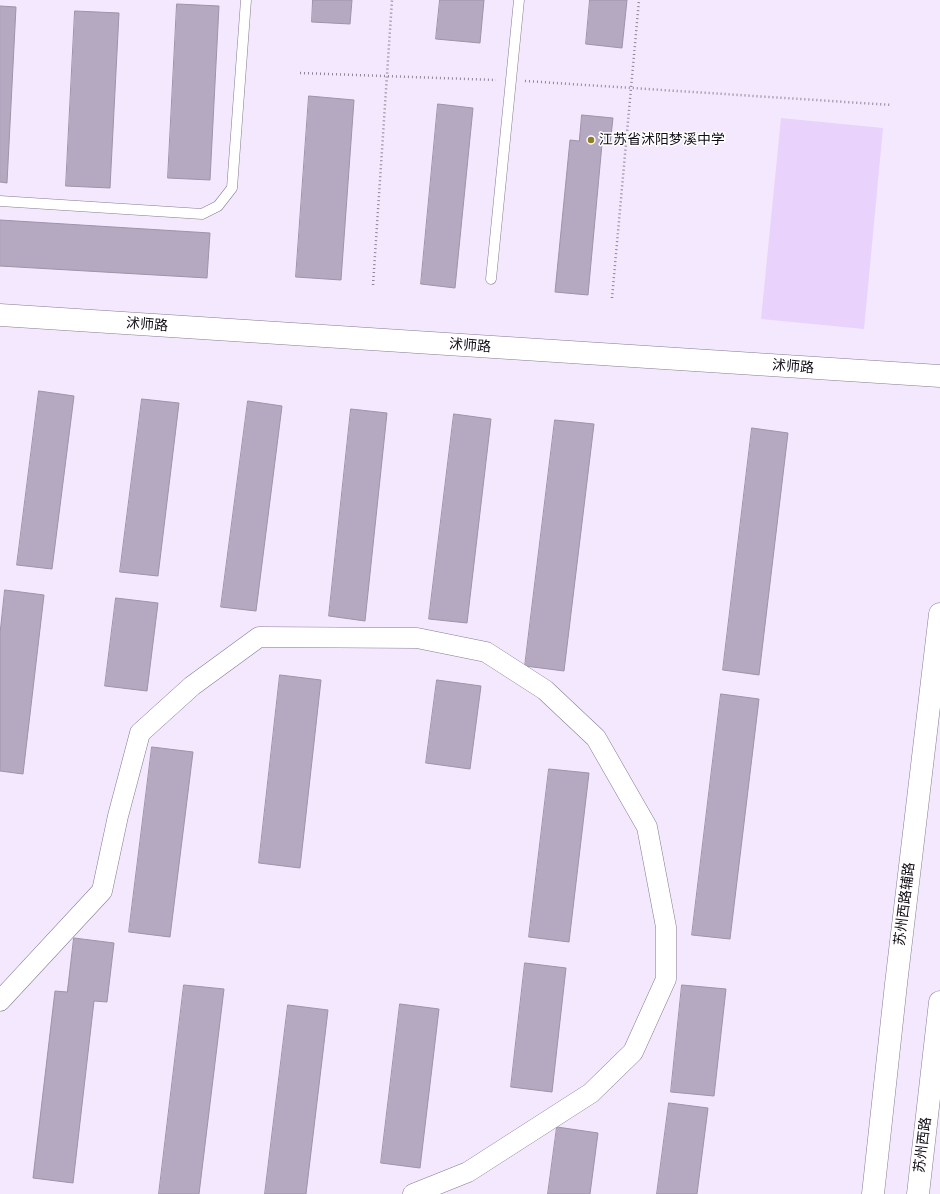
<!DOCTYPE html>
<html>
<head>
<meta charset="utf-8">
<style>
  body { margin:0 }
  canvas { display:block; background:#f3e8fd }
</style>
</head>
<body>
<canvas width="940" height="1194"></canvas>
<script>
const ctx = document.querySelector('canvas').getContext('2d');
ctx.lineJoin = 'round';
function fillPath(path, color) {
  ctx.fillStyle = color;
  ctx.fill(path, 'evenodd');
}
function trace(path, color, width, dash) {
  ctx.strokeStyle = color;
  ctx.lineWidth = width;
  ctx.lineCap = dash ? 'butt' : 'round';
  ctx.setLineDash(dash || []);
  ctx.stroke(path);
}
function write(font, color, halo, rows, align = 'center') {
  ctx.font = font + ' "Noto Sans","Noto Sans SC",sans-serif';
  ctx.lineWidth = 3;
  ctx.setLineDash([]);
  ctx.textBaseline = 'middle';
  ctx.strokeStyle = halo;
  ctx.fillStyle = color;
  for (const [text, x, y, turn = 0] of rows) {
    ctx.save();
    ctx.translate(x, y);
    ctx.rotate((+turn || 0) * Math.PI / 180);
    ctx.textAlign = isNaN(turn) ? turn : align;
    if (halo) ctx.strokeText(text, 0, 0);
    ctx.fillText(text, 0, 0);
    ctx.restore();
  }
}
fillPath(new Path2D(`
  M781,118L883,128L864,329L761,319Z`), '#e9d3fc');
const building = new Path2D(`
  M313,0H352L350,24L312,22Z
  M440,0H484L480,43L436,39Z
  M590,0H627L622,48L586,44Z
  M177,4L219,6L210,180L168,178Z
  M0,6L16,7L7,183L0,182Z
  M75,11L119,13L110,188L66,186Z
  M309,96L354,100L341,280L296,277Z
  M438,104L473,108L455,288L421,284Z
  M582,115L613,118L610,145L602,144L588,295L555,292L570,140L579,141Z
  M0,220L210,233L207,278L0,266Z
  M39,391L74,396L52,569L17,565Z
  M142,399L179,403L158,576L120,572Z
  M248,401L282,406L256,611L221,607Z
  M351,409L387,413L365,621L329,616Z
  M454,414L491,419L467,623L429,619Z
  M555,420L594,424L564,671L525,666Z
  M752,428L788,433L759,675L723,670Z
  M5,590L44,595L23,774L0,771V634Z
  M116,598L158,603L147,691L105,686Z
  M280,675L321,680L300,868L259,863Z
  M437,680L481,686L470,769L426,763Z
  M721,694L759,699L730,939L692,935Z
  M152,747L193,752L170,937L129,932Z
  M549,769L589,773L569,942L529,937Z
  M74,938L114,943L107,1002L94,1001L73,1183L33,1178L55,991L67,992Z
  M525,963L566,968L552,1092L511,1087Z
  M184,985L224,989L199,1194H159Z
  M682,985L726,989L714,1096L671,1092Z
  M400,1004L439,1009L420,1168L381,1163Z
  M288,1005L328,1010L306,1194H265Z
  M669,1103L708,1108L697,1194H657Z
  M557,1127L598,1133L590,1194H548Z`);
fillPath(building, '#b5a8c1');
trace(building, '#9f92aa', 1);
const service = new Path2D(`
  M0,201L202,214L218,206L232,188L246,0
  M491,279L519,0`);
const minor = new Path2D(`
  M0,1001L102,891L118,816L140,733L192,686L259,637L417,638L486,652L545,690L596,738L647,827L666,927V979L633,1052L591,1093L468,1172L413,1194`);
const tertiary = new Path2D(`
  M0,315L940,376
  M873,1194L896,984L940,614`);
const primary = new Path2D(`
  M918,1194L940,1002`);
trace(service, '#877b92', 11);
trace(minor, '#877b92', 21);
trace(tertiary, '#877b92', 23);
trace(primary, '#877b92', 23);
trace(new Path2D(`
  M300,73L496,80
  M525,81L892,105
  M373,285L392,0
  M612,298L639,0`), '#8e8696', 2.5, [1, 3]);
trace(service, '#fff', 10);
trace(minor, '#fff', 20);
trace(tertiary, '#fff', 22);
trace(primary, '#fff', 22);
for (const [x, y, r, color] of [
  [591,140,4,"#8f8026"]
]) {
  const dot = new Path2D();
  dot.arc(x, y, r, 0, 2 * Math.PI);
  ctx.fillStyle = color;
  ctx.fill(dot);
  trace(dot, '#fff', 1.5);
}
write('14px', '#120d16', '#fff', [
  ["江苏省沭阳梦溪中学",599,140]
], 'left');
write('14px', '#120d16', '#fff', [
  ["沭师路",147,325,4],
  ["沭师路",470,346,4],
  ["沭师路",793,367,4],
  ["苏州西路辅路",905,904,-83],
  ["苏州西路",923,1145,-83]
]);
</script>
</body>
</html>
